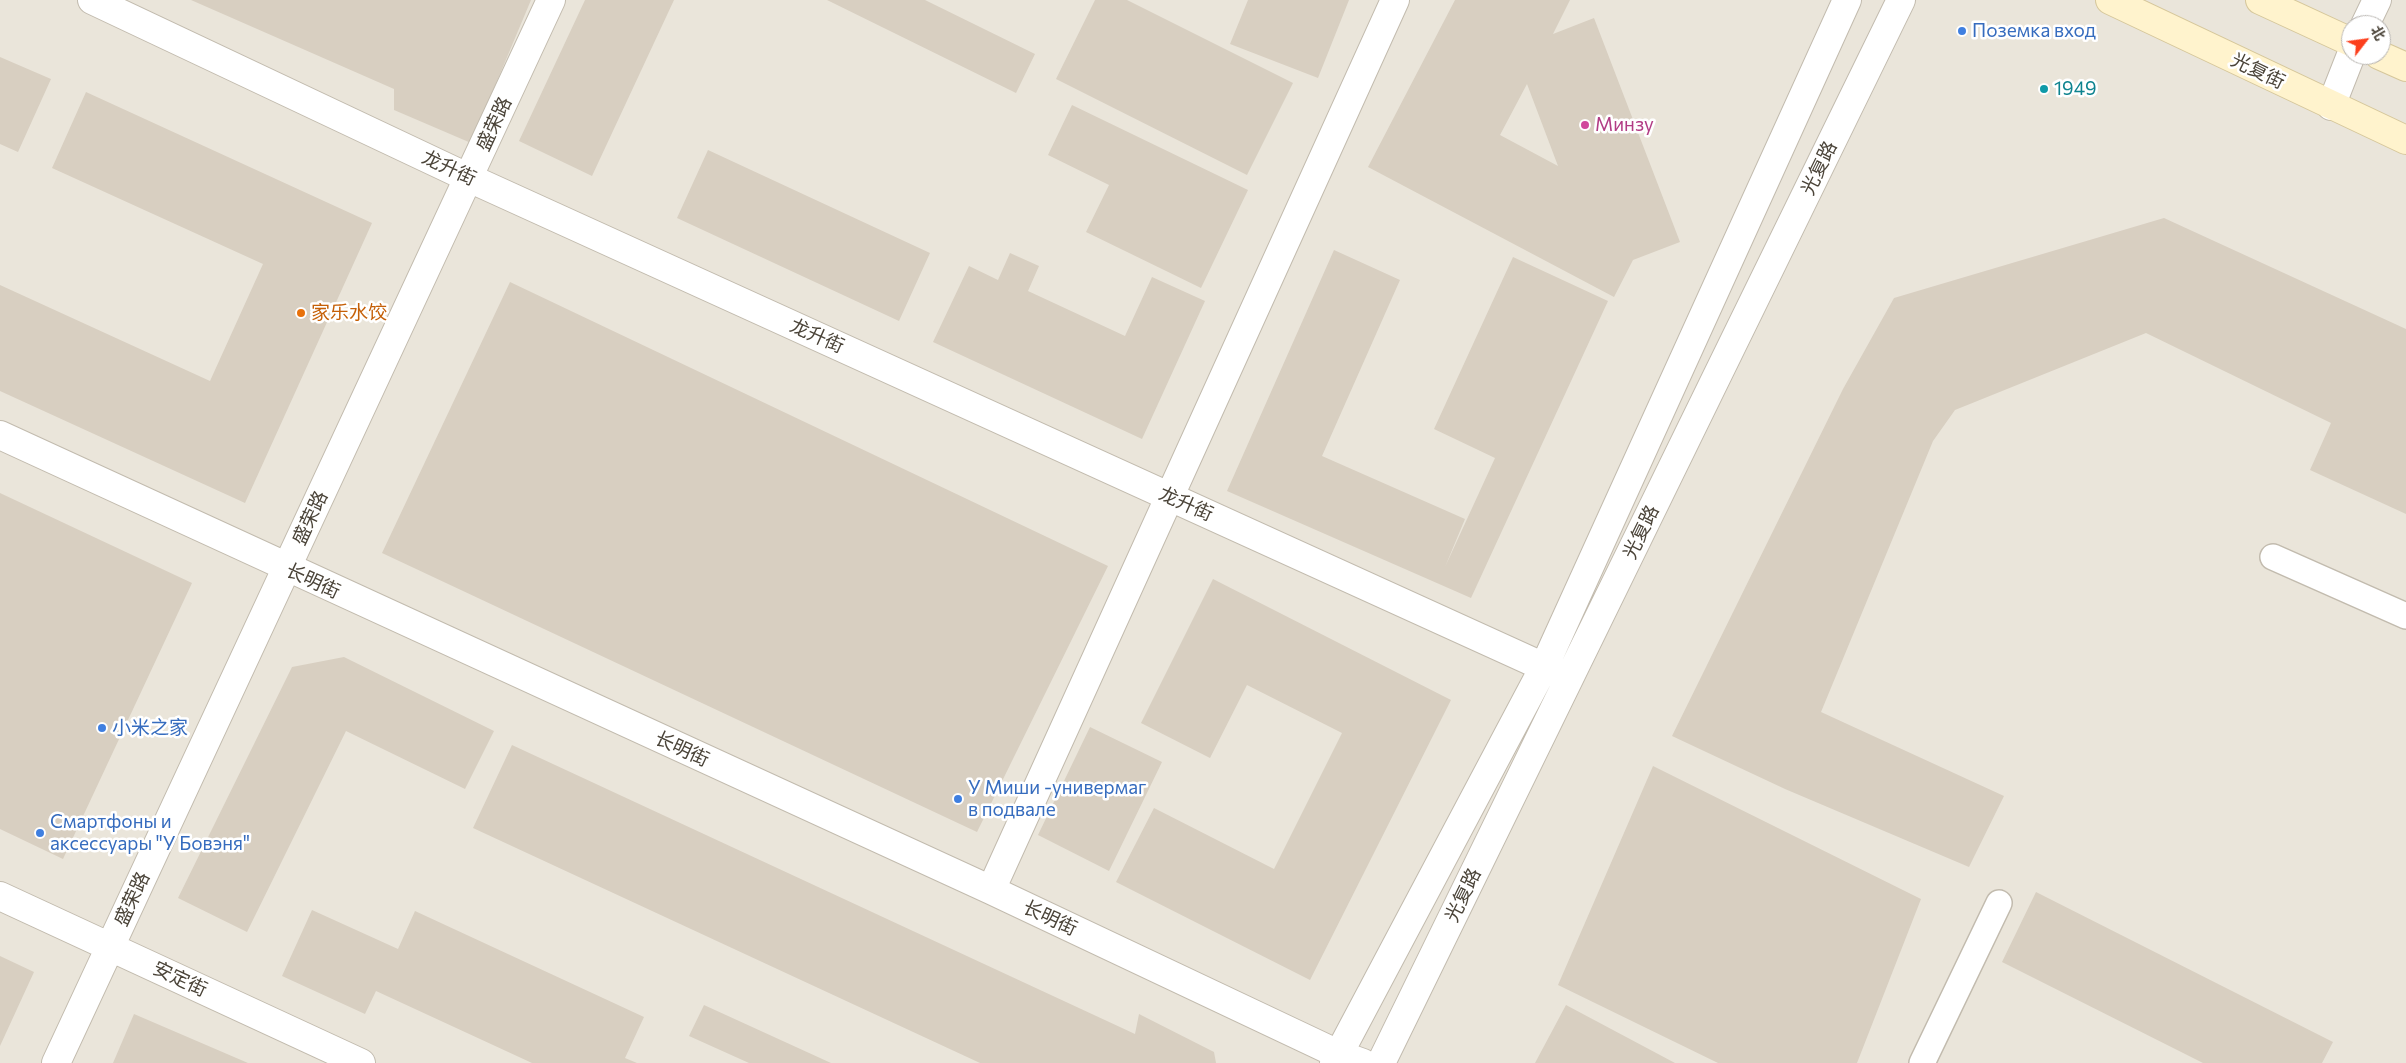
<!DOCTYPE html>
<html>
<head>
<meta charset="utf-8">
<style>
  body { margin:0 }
  #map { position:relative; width:2406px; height:1063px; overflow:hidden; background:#f6f3ec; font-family:Commissioner,"Noto Sans SC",sans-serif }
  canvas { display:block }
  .north { position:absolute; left:2341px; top:15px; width:50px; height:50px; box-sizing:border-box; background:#fff; border:1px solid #b7b4b0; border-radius:50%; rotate:60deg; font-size:14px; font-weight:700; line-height:20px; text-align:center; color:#4b4439 }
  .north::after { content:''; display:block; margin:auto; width:18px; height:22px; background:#fc3f1d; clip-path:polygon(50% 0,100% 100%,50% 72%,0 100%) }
</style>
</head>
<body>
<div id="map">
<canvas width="2406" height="1063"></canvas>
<div class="north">北</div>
</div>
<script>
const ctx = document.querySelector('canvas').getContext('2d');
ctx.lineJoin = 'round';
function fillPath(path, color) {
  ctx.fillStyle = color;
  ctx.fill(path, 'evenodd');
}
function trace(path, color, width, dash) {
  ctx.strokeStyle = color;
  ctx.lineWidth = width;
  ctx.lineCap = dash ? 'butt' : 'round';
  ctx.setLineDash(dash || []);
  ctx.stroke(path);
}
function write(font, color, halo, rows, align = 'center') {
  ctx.font = font + ' Commissioner,"Noto Sans SC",sans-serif';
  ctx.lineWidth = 5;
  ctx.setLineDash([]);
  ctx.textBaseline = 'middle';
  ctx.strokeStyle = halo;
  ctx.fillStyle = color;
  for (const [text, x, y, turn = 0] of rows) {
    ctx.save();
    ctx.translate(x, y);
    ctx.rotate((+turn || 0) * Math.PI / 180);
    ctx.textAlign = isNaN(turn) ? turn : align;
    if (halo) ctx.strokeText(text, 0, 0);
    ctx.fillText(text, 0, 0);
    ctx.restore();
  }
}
fillPath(new Path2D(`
  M0,0H2406V1063H0ZM2351,25H2381V55H2351Z`), '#eae5da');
fillPath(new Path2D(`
  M191,0H531L471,143L394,110V89Z
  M585,0H674L592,176L519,141Z
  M827,0H925L1035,54L1016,93Z
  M1095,0H1127L1293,83L1247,175L1056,79Z
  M1248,0H1349L1318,78L1230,44Z
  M1455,0H1570L1553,34L1594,18L1680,242L1633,260L1614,297L1368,167ZM1527,84L1558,166L1500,135Z
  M0,57L51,79L18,152L0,144Z
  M86,92L372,223L245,503L0,391V285L210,381L263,264L52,168Z
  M1072,105L1248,190L1201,288L1086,232L1109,185L1048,155Z
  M708,150L930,253L899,321L677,218Z
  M2164,218L2406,329V514L2310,470L2331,423L2146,333L1955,410L1933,441L1821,712L2004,796L1969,867L1785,789L1672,736L1843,389L1894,298Z
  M1334,250L1400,280L1322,456L1465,519L1445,567L1495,458L1434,429L1513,257L1608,301L1471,598L1227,491Z
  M1010,253L1039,266L1028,291L1125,336L1152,277L1205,301L1142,439L933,342L969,266L998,280Z
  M510,282L1108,566L977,832L382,553Z
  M0,493L192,583L63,859L0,829Z
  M1213,579L1451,700L1310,980L1116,882L1154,808L1274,869L1342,733L1247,685L1210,758L1141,723Z
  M344,657L494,731L465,789L346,731L247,932L178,898L292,667Z
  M1090,727L1162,762L1109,871L1038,835Z
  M512,745L1135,1034L1139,1014L1214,1052L1216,1063H980L473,828Z
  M1653,766L1921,899L1857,1063H1718L1558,985Z
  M2036,892L2333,1042L2322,1063H2203L2002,962Z
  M312,910L398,949L415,911L644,1017L625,1058L637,1063H532L376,991L365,1014L282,976Z
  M0,956L34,972L0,1046Z
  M704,1005L831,1063H749L689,1036Z
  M1566,1005L1675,1063H1535Z
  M134,1014L248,1063H113Z`), '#d8cfc1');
const service = new Path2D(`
  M2273,557L2406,616
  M1922,1063L1999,903`);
const minor = new Path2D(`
  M92,0L469,178L1544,667
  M2365,25L2377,0
  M2331,106L2351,55
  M0,435L991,890L1338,1054L1363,1063
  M991,890L1395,0
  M0,896L361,1063
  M56,1063L551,0`);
const tertiary = new Path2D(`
  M1334,1063L1544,667L1847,0
  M1381,1063L1901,0`);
const secondary = new Path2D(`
  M2110,0L2406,140
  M2260,0L2351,42
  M2379,55L2406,67`);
trace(service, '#c2bbae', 28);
trace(minor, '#c2bbae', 30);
trace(tertiary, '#c2bbae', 30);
trace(secondary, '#d6c79b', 30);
trace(service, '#fff', 25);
trace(minor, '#fff', 28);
trace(tertiary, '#fff', 28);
trace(secondary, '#fff3cd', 28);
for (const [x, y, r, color] of [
  [1962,31,5,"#3f7fe0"],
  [2044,89,5,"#0f9aa8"],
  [1585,125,5,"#d1479c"],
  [301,313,5,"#e8710a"],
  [102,728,5,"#3f7fe0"],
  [958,799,5,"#3f7fe0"],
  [40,833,5,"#3f7fe0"]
]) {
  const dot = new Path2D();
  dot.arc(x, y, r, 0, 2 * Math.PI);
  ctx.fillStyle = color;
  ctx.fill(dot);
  trace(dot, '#fff', 2);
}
write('19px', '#366cbe', '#fff', [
  ["Поземка вход",1972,31],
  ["小米之家",112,728],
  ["У Миши -универмаг",968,788],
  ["в подвале",968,810],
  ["Смартфоны и",50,822],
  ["аксессуары \"У Бовэня\"",50,844]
], 'left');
write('19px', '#4b4439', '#fff', [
  ["光复街",2258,71,26],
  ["盛荣路",494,124,-65],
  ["龙升街",449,168,25],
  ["光复路",1819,168,-64],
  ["龙升街",817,336,24],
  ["龙升街",1186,504,24],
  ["盛荣路",310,518,-65],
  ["光复路",1641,532,-64],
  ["长明街",313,581,25],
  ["长明街",682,749,25],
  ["光复路",1463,895,-64],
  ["盛荣路",132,899,-65],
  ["长明街",1050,918,25],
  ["安定街",180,979,25]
]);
write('19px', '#0d838f', '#fff', [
  ["1949",2054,89]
], 'left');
write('19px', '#b23c85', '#fff', [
  ["Минзу",1595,125]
], 'left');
write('19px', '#c56008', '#fff', [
  ["家乐水饺",311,313]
], 'left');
</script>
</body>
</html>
